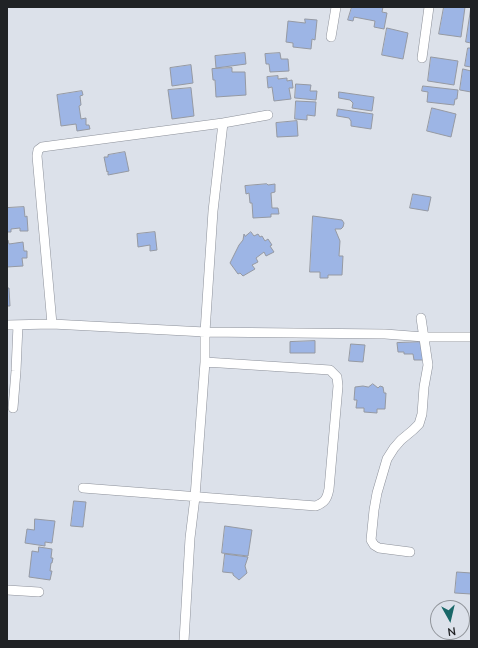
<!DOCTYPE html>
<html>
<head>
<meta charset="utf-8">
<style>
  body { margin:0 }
  #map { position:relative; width:478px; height:648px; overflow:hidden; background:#dce1ea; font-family:"Nunito Sans",sans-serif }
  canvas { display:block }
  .frame { position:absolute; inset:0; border:8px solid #202225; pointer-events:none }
  .north { position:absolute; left:430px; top:600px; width:40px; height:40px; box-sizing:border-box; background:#dce1ea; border:1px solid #91959b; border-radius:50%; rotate:172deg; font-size:11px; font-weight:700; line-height:16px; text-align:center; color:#202225 }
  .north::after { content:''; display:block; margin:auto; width:14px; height:18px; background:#196768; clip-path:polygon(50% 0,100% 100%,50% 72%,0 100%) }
</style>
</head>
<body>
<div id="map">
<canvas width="478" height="648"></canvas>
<div class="frame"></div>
<div class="north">N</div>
</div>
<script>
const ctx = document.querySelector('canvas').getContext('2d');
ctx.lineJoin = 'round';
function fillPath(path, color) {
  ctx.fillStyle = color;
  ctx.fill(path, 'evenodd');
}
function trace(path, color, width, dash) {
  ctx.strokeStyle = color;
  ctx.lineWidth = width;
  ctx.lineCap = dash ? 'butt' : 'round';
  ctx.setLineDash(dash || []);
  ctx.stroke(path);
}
const building = new Path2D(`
  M352,7H383L382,12L387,13L384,29L374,27L375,21L354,17L353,21L348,20Z
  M444,7H465L461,37L439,34Z
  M471,7V43L466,42Z
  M305,19L317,20L315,40L312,39L311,49L293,47V43L286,42L288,21L305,23Z
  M387,28L408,33L403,59L382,55Z
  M468,48H471V67L465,66Z
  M245,53L246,64L216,68L215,56Z
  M280,53L281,59H288L289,71L270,72L269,64H266L265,54Z
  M431,57L458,61L454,85L428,81Z
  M191,65L193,83L172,86L170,68Z
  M232,68V72H245L246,95L216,97L215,80H213L212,69Z
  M463,69L471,71V92L460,90Z
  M278,76V79L287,78V81L292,80L293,88H289L291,99L274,101L272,87L268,88L267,77Z
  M296,84L311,85L310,91H317L316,100L295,98Z
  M423,86L458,90L457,99H455L454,105L427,102L428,92L422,91Z
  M191,88L194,116L172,119L168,90Z
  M82,91L83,95L80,96L81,105L79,106L81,119L86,118V125H89L90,129L77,131L76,124L61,126L57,95Z
  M339,92L374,97L372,111L352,108L353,103L350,100L339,98Z
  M296,101L316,102L315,116L307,115V120L295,119Z
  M432,108L456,114L451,137L427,131Z
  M338,109L373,114L371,129L351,126V121L349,118L337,116Z
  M297,121L298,136L277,137L276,123Z
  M125,152L129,171L108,175V171L107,172L104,157H108V155Z
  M267,184L268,185L275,184V192L271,193L272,208H278L279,214H271V217L253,218L252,203H250L249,193L246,194L245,186Z
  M413,194L431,197L428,211L410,208Z
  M24,207L25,217L27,216L28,231H20V228L11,229V232H7V208Z
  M313,216L342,220L344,223L343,227L341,229H335L340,241L339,256H343L342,275H328V278H320V272H310Z
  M155,232L157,250L150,251V245L138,247L137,234Z
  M251,232L254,236L258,234L260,237L262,236L265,241L268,239L272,245L270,246L274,252L266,256L264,252L256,258L258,262L252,265L255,269L243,276L240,273L238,274L230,263L239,245L243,240L244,234L245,236Z
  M7,240H8L9,244L23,242L24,251H27V258H22L23,266L7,267Z
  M7,288H9L10,306H7Z
  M315,341V353H290V342Z
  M422,342L423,360H414L413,354H404V352H398L397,343Z
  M351,344L365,345L363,362L349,361Z
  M373,384L378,388L380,386L383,387L384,393H386L385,409H377V413L364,412V408H356L357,400H354L355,387L363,386L368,387Z
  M74,501L86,502L83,527L71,526Z
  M35,519L55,521L52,543L45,542V546L25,543L27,529L34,530Z
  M225,526L252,530L248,556L222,553Z
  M39,547L52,549L51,558H53L52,563H51L50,571H52L50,580L29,577L32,551L38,552Z
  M225,554L248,557L245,566L247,573L239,580L233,575V573L223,572Z
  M457,572L471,573V594L455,593Z`);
fillPath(building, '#9db5e5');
trace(building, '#9599a2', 1);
const street = new Path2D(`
  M331,37L336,7
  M422,58L429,7
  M52,324L37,156L38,150L42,147L223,123L268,115
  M7,325L52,324L205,332L385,334L424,337H471
  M13,408L16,371L18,325
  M83,488L316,506C325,502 327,499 329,489L338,386L337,377L330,370L205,362
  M410,552L379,548L374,545L371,540L374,510L377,493L387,459L394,448L401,440L413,430L419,424L422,414L424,387L428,365L421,318
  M7,590L39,592
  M184,641L190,538L195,497L205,362V332L213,211L223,123`);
trace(street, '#8c9099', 10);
trace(street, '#fff', 9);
</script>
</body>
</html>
